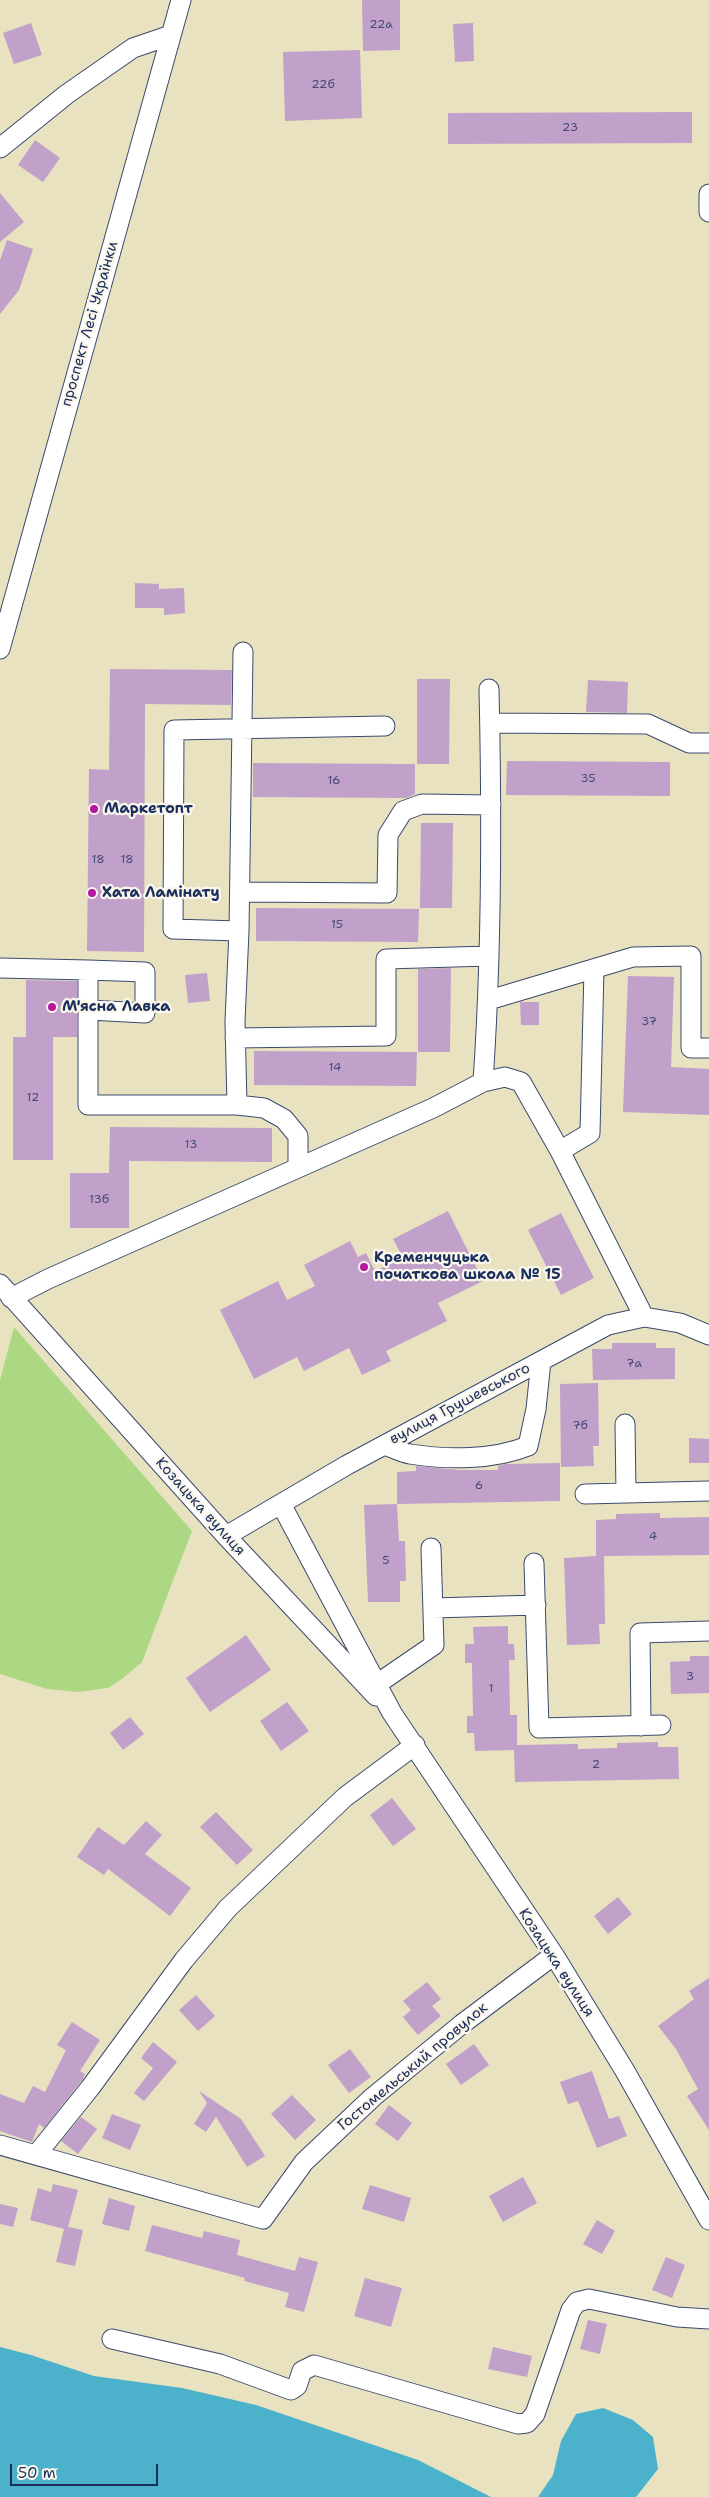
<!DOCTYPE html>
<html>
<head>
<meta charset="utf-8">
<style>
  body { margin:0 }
  #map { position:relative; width:709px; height:2497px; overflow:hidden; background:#e9e2c0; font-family:"Shantell Sans",sans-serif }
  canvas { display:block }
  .scale { position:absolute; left:10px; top:2464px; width:148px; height:22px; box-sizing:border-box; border:2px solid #1b2f5e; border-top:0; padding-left:6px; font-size:15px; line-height:18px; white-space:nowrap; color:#1b2f5e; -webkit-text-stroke:4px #fbf7ec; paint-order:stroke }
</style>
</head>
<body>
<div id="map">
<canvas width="709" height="2497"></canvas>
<div class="scale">50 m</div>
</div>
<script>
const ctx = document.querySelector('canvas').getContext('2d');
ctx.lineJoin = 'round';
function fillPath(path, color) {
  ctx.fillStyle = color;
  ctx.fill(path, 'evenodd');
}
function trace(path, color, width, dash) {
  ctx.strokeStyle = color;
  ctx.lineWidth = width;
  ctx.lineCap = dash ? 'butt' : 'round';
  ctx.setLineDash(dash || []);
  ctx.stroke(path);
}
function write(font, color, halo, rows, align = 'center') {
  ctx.font = font + ' "Shantell Sans",sans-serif';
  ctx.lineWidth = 4.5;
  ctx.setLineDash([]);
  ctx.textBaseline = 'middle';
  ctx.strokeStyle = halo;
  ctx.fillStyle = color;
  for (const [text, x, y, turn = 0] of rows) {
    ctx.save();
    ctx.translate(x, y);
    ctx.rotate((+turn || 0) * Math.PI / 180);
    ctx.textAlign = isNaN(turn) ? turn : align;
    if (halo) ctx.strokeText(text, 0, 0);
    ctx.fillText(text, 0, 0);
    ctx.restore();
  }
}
fillPath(new Path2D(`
  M14,1327L192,1531L142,1662L122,1679L108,1688L78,1692L47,1689L0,1674V1380Z`), '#acd783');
fillPath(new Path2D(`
  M0,2347L31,2355L94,2376L182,2388L256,2405L418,2460L491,2497H0Z
  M603,2408L633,2420L653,2437L658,2469L636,2497H538L553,2475L561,2441L576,2414Z`), '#4cb2cb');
fillPath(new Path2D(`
  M362,0H400V50L363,51Z
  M31,23L42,55L14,64L3,33Z
  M473,23L474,61L455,62L453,24Z
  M360,50L362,118L285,121L283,52Z
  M692,112V143L448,144V113Z
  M35,140L60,158L43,182L18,165Z
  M0,193L24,222L0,242Z
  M7,240L33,249L19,290L0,314V260Z
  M135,583L159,584V589L184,588L185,613L164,615V608H135Z
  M110,669L232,670L231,705L145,704L144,952L87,951L89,769L109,770Z
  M417,679H450L449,764H417Z
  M588,680L628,682L627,713L586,712Z
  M507,761L670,762V796L506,795Z
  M253,763L415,764V794L406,798L253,797Z
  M421,823H453L452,908H420Z
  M256,908L419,909L418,942L256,941Z
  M451,968L450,1052H418V969Z
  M207,973L210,1001L188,1003L185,975Z
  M628,976L674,977L671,1067L709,1069V1115L623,1112Z
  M26,980L77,981V1037H53V1160H13V1037H26Z
  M520,1002H539V1025H521Z
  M254,1051L417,1052L416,1086L254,1085Z
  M110,1127L272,1128V1162L129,1161V1228H70V1173H109Z
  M448,1211L483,1281L438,1303L447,1321L386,1351L391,1361L362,1375L349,1348L304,1371L297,1357L254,1379L220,1310L278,1281L287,1300L315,1286L304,1265L350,1241L358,1257L366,1253L375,1271L403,1258L393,1239Z
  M561,1213L594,1278L561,1295L528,1230Z
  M612,1343H656V1348H675V1379L593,1380L592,1349H612Z
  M598,1383L599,1446H593L594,1466L561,1467L560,1384Z
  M689,1438L709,1439V1463H689Z
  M560,1463V1501L397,1504V1472L416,1471V1466L460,1470H498V1466L506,1464Z
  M397,1504L399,1541H405L406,1581H400V1602H368L364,1505Z
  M660,1513V1518L709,1517V1555L604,1556L605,1624H599L600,1644L567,1645L564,1558L596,1556V1520L616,1519V1514Z
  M508,1626V1644H514L515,1660H509L510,1715H517V1745L578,1744V1749L617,1748V1743L658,1742V1747H678L679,1779L515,1782L514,1750L475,1751L474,1733H467V1716H473L472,1663H465V1644H474L473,1627Z
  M246,1635L271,1670L210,1712L186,1678Z
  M690,1656H709V1693L671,1694L670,1662L690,1661Z
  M287,1702L309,1731L281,1751L260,1721Z
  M130,1717L144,1734L123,1750L110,1733Z
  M392,1798L416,1829L393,1846L370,1815Z
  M216,1812L253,1850L237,1865L200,1827Z
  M146,1821L162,1835L145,1854L191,1888L170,1916L108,1869L104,1875L77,1857L98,1827L124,1845Z
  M618,1897L632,1914L608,1934L594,1916Z
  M709,1978V2130L687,2096L698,2089L676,2049L658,2026L694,1999L689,1991Z
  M427,1982L441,1999L432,2006L441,2016L418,2035L403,2017L411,2010L403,2001Z
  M196,1995L215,2016L198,2031L179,2010Z
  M72,2022L100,2040L80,2071L85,2074L83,2079L44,2128L39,2124L32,2142L0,2131V2094L24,2103L33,2086L45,2092L66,2050L57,2045Z
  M153,2042L177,2062L144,2101L134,2093L153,2068L141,2058Z
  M474,2044L489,2065L461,2085L446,2064Z
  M350,2049L371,2077L349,2093L328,2065Z
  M592,2071L609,2119L619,2116L627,2136L597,2148L578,2101L568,2104L560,2082Z
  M199,2091L241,2119L265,2156L247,2167L216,2117L206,2132L194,2124L207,2103Z
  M292,2095L316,2120L295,2140L271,2114Z
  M389,2105L412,2123L398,2141L375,2124Z
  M112,2114L141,2125L130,2150L102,2138Z
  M81,2117L97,2129L78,2154L61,2141Z
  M523,2177L537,2203L503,2222L489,2196Z
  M53,2184L78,2190L68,2227L83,2230L75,2266L56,2262L64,2229L30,2220L38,2188L51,2192Z
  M370,2185L411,2198L404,2222L362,2209Z
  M109,2198L135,2206L129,2231L102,2224Z
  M0,2204L18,2208L13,2227L0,2224Z
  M597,2220L615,2231L602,2254L583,2244Z
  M152,2225L202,2238L204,2231L240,2240L237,2255L295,2271L299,2257L318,2262L304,2312L285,2307L289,2293L244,2281L245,2278L145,2251Z
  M666,2257L685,2265L672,2298L652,2290Z
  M365,2278L402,2288L391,2327L354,2316Z
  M588,2320L607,2324L600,2354L580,2349Z
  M493,2347L532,2356L527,2377L488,2369Z`), '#c1a0c9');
const minor = new Path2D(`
  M0,148L67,94L133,48L171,35
  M709,194V212
  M0,649L181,0
  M490,723L648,724L689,743H709
  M240,892L387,893L388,835L403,811L422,804L491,805
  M239,931L173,929L174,730L385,726
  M0,968L88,970V1105H237L264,1108L284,1119L298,1136V1166
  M88,970L145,972V1013L89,1010
  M489,1000L633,957L691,956V1048H709
  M235,1038L386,1036V959L489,956
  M483,1082C492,952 492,820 489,689
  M237,1105L235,1021L239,931L243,652
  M560,1151L590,1133L594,969
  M0,1284L226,1536L376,1696
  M11,1298L48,1279L433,1108L483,1082L505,1077L521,1082L560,1151L644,1317
  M625,1424L626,1493L709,1491
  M385,1445C393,1448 402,1453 410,1454C447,1460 494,1460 528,1446L536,1409L541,1361
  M585,1494L626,1493
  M281,1504L392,1713L554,1955L625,2071L709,2220
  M226,1536L347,1465L608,1325L644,1317L680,1323L709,1335
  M534,1563L539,1728L661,1725
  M434,1608L536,1605
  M377,1684L434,1645L431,1548
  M641,1726L640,1633L709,1631
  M0,2145L263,2219L304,2162L373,2097L462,2024L554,1955
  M36,2155L90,2088L184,1960L228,1908L345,1797L415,1745
  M112,2339L220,2364L291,2390L297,2386L302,2371L314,2365L518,2424L527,2423L535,2414L571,2310L577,2302L589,2299L677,2317L709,2319`);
trace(minor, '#3a4a6d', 21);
trace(minor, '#fff', 19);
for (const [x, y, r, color] of [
  [94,809,5,"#b5179e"],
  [92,893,5,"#b5179e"],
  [52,1007,5,"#b5179e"],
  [364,1267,5,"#b5179e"]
]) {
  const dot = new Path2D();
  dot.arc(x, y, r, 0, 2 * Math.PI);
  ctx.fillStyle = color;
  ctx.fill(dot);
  trace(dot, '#fbf7ec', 2);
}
write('12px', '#444b79', null, [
  ["22а",381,25],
  ["22б",323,85],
  ["23",570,128],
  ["35",588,779],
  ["16",334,781],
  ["18",98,860],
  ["18",127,860],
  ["15",337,925],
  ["37",649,1022],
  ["14",335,1068],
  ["12",33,1098],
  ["13",191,1145],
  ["13б",99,1200],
  ["7а",634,1364],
  ["7б",580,1426],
  ["6",479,1486],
  ["4",653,1537],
  ["5",386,1561],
  ["3",690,1677],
  ["1",491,1689],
  ["2",596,1765]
]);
write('15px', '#1b2f5e', '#fbf7ec', [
  ["проспект Лесі Українки",90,324,-74],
  ["вулиця Грушевського",460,1404,-28],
  ["Козацька вулиця",200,1507,48],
  ["Козацька вулиця",556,1963,57],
  ["Гостомельський провулок",413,2067,-40]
]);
write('bold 15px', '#1b2f5e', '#fbf7ec', [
  ["Маркетопт",104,809],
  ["Хата Ламінату",102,893],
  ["М'ясна Лавка",62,1007],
  ["Кременчуцька",374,1258],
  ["початкова школа № 15",374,1275]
], 'left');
</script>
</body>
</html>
